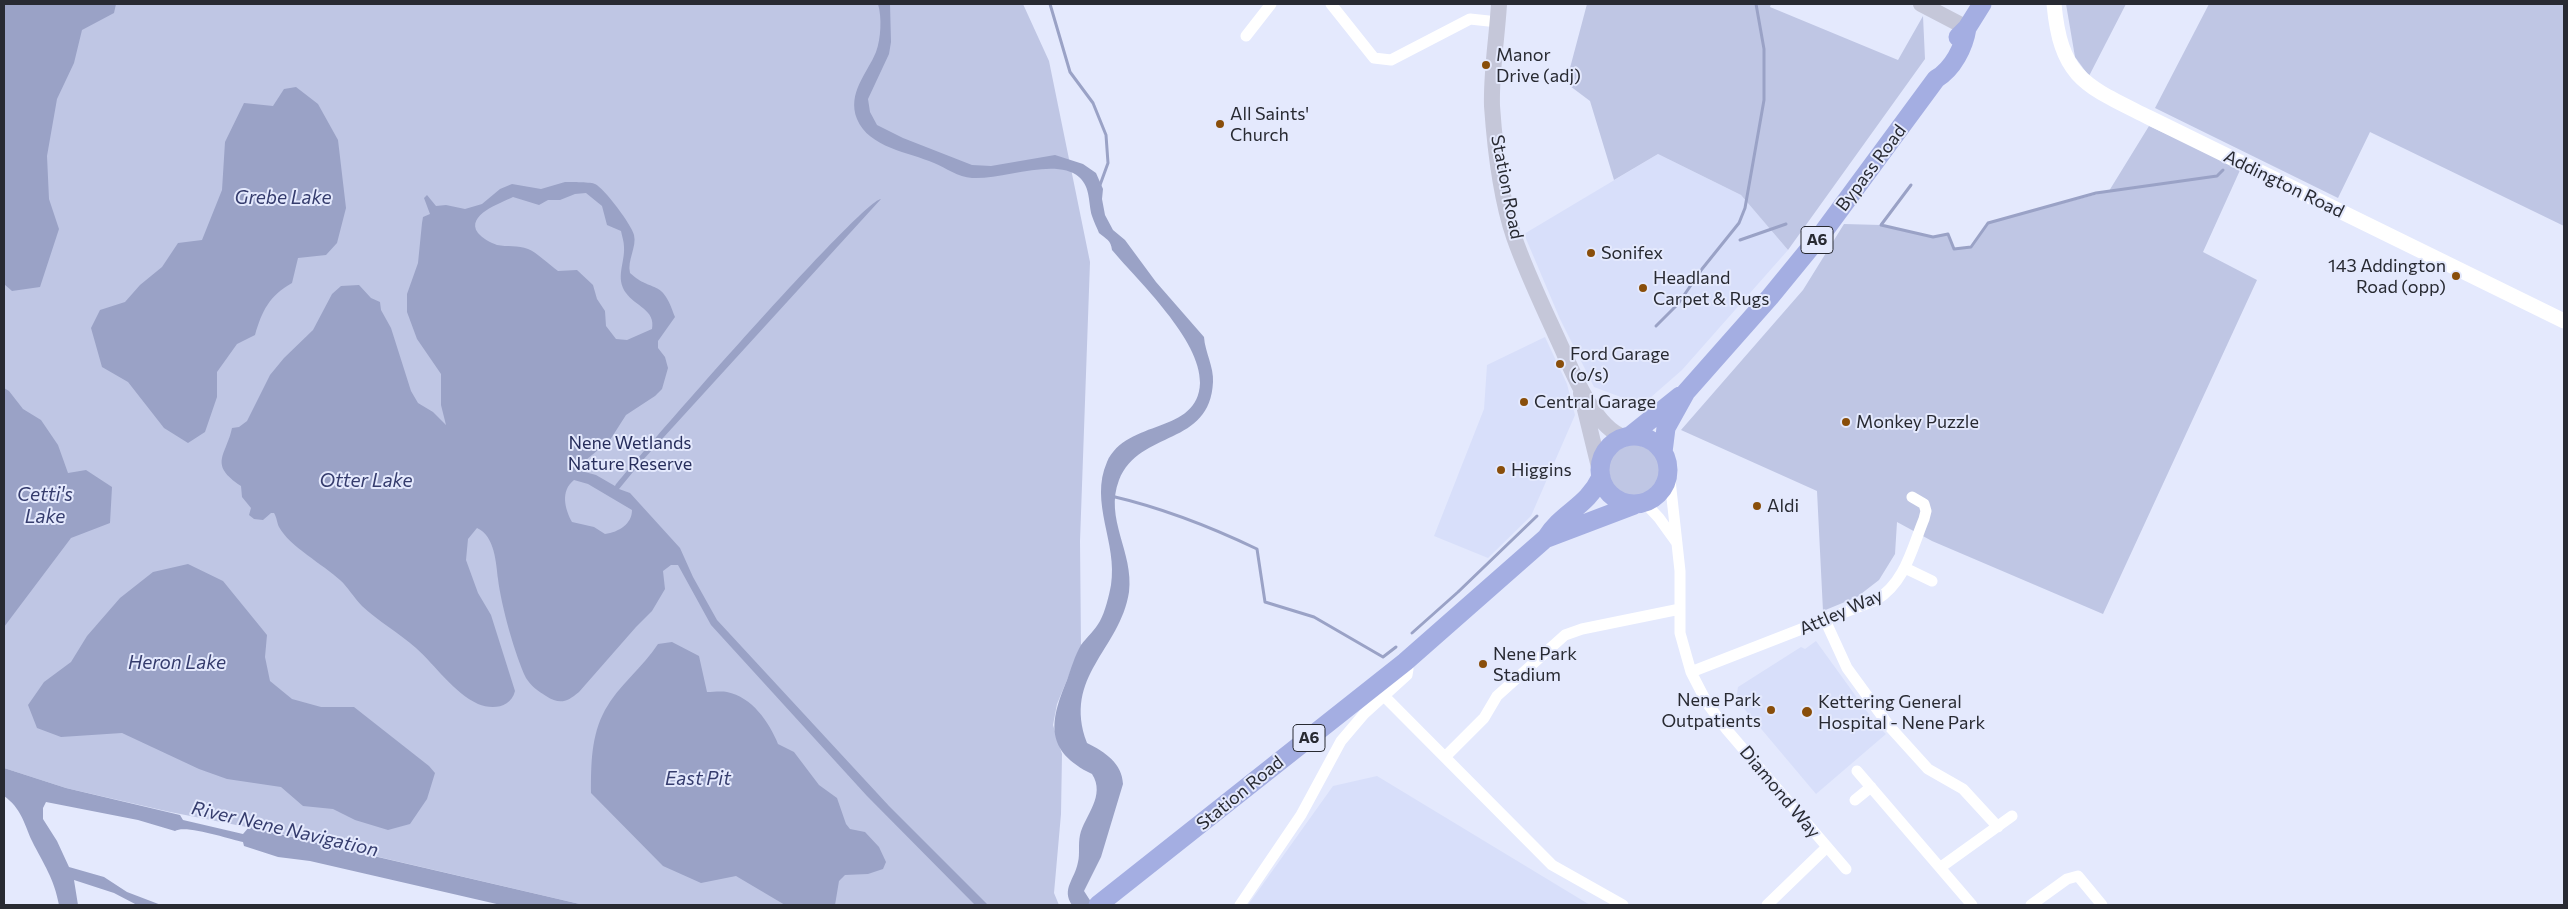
<!DOCTYPE html>
<html>
<head>
<meta charset="utf-8">
<style>
  body { margin:0 }
  #map { position:relative; width:2568px; height:909px; overflow:hidden; background:#e4e9fd; font-family:Commissioner,sans-serif }
  canvas { display:block }
  .frame { position:absolute; inset:0; border:5px solid #282a32; pointer-events:none }
</style>
</head>
<body>
<div id="map">
<canvas width="2568" height="909"></canvas>
<div class="frame"></div>
</div>
<script>
const ctx = document.querySelector('canvas').getContext('2d');
ctx.lineJoin = 'round';
function fillPath(path, color) {
  ctx.fillStyle = color;
  ctx.fill(path, 'evenodd');
}
function trace(path, color, width, dash) {
  ctx.strokeStyle = color;
  ctx.lineWidth = width;
  ctx.lineCap = dash ? 'butt' : 'round';
  ctx.setLineDash(dash || []);
  ctx.stroke(path);
}
function write(font, color, halo, rows, align = 'center') {
  ctx.font = font + ' Commissioner,sans-serif';
  ctx.lineWidth = 4;
  ctx.setLineDash([]);
  ctx.textBaseline = 'middle';
  ctx.strokeStyle = halo;
  ctx.fillStyle = color;
  for (const [text, x, y, turn = 0] of rows) {
    ctx.save();
    ctx.translate(x, y);
    ctx.rotate((+turn || 0) * Math.PI / 180);
    ctx.textAlign = isNaN(turn) ? turn : align;
    if (halo) ctx.strokeText(text, 0, 0);
    ctx.fillText(text, 0, 0);
    ctx.restore();
  }
}
fillPath(new Path2D(`
  M1658,154L1741,195L1788,250L1682,370L1642,405L1594,387L1560,319L1524,234Z
  M1545,337L1567,384L1575,415L1531,516L1488,558L1434,536L1484,409L1487,365Z
  M1816,641L1876,724L1886,734L1816,794L1736,699L1738,687L1801,647L1805,649Z
  M1377,776L1590,905H1248L1333,786Z`), '#d8dffa');
fillPath(new Path2D(`
  M4,4H1023L1049,61L1090,262L1080,541L1081,646L1057,704L1053,725L1062,754L1061,814L1054,893L1059,905H584L272,832L170,812L66,788L4,768Z
  M1587,4H1771L1770,7L1898,60L1923,16L1925,59L1788,250L1741,195L1658,154L1614,180L1590,101L1566,83Z
  M2066,4H2126L2089,76L2075,57Z
  M2209,4H2564V226L2370,132L2338,198L2155,108Z
  M2149,126L2241,168L2203,252L2257,280L2103,614L1932,541L1897,522L1895,554L1879,580L1857,597L1823,611L1817,491L1681,430L1803,290L1844,224L1881,225L1933,237L1948,234L1954,249L1971,247L1988,223L2109,191Z
  M1608 471a26 26 0 1 1 52 0a26 26 0 1 1-52 0Z`), '#bfc6e4');
fillPath(new Path2D(`
  M4,4H116L114,13L82,30L74,63L57,99L47,156L49,199L59,229L40,287L12,291L4,284Z
  M878,4H890L891,42L889,54L868,99L870,112L877,125L903,138L972,165L991,166L1055,155L1083,164L1096,173L1103,189L1102,199L1105,215L1113,230L1125,240L1156,282L1204,337C1205,352 1214,367 1213,382C1210,447 1140,429 1119,480C1104,519 1134,552 1129,592C1120,650 1062,676 1087,743C1105,752 1122,763 1123,784L1101,857L1084,891L1093,905H1072C1061,889 1075,879 1078,862C1080,854 1078,844 1080,835C1085,815 1106,796 1092,774C1045,751 1049,723 1067,680C1071,669 1075,655 1081,645C1087,637 1095,630 1100,621C1105,612 1109,596 1111,585C1118,543 1089,503 1107,462C1127,418 1198,435 1200,383C1201,340 1139,282 1112,250C1111,240 1106,239 1099,233C1097,228 1094,222 1092,216C1088,202 1091,188 1079,177C1056,157 1002,180 972,178C958,177 946,168 934,163C909,152 869,148 857,119C847,93 867,74 876,52C881,39 882,17 878,4Z
  M296,87L318,104L338,140L346,208L337,243L326,255L298,258L292,283C269,296 262,311 255,335L237,344L217,372V397L205,432L188,443L164,428L128,382L102,367L91,328L100,310L125,302L140,285L162,267L178,243L202,240L222,190L225,142L244,103L273,106L284,89Z
  M565,182C571,182 592,182 595,184C604,188 632,225 634,235C637,247 627,260 630,273C653,294 662,277 675,317L658,341V348L665,357L668,368L662,389L655,396L626,415L610,440L580,465L581,471L596,475L615,486C642,452 861,201 881,199L642,461L619,489L630,493L680,548L693,577L717,620L889,806L988,905H975L867,796L711,625L678,565H671L663,571L665,589L652,611L636,627L579,692C567,702 560,705 546,696C538,691 531,686 526,678C515,655 501,605 498,579C496,563 495,536 477,528L468,539L466,560L478,593L491,615L515,691C511,708 492,710 478,704C453,692 436,666 416,648C399,633 378,621 362,606C354,598 348,587 340,580C324,565 289,546 279,527C277,523 277,518 274,513H271L263,520L254,519L249,515L251,508L242,497L241,486C208,464 226,456 232,428L239,427L247,421L270,375L284,358L313,330L332,294L341,286L359,285L371,298L380,302L381,310L391,328L411,391L418,403L433,412L446,425L441,405V374L417,339L407,312V294L418,263L422,223L423,217L430,214L424,198L427,195L436,206L446,205L465,209L482,204L500,189L512,184L541,189ZM586,193L602,206L607,225L621,231C622,236 624,242 624,247C625,263 615,278 626,293C635,306 656,310 652,329L627,340L616,339L606,326L605,311L597,299L593,285L577,270L558,271C550,265 536,252 528,249C518,245 507,247 497,245C491,243 482,238 478,233C465,215 501,203 513,197L539,205L548,200H560L575,194ZM574,480L588,484L632,510C632,524 619,532 605,534L594,527L572,522C565,509 560,491 574,480Z
  M4,388L9,391L23,409L41,420L58,445L68,473L86,470L112,487L110,523L71,538L4,627Z
  M188,564L223,581L267,635L265,657L270,681L292,699L321,707H354L429,766L435,773L427,799L410,824L388,830L355,820L333,809L303,806L281,787L227,779L199,769L122,733L61,737L37,728L28,705L44,682L71,662L87,636L120,598L153,572Z
  M672,642L699,656L707,692C713,692 721,691 727,692C752,697 769,722 778,744L794,752L819,785L837,798L846,824L850,829L865,832L879,847L886,862L883,869L868,874L845,875L839,881L835,905H785L736,876L701,883L663,866L591,793C591,764 591,736 605,710C618,686 643,667 658,644Z
  M4,768L66,788L180,815L183,820L243,834L249,827L584,905H501L310,861L278,857L244,846L243,842C229,839 185,824 175,831L138,820L46,802L43,808V819L57,841L69,867L104,877L127,892L161,905H137L114,893L74,880L78,905H59C54,878 44,865 32,841C24,823 21,808 4,796Z`), '#9aa2c6');
trace(new Path2D(`
  M1050,4L1070,72L1093,103L1106,135L1108,163L1100,185
  M1911,185L1881,225L1933,237L1948,234L1954,249L1971,247L1988,223L2096,193L2217,176L2223,170
  M1740,240L1786,224
  M1656,326L1678,304L1702,269L1739,223L1745,208L1764,100V49L1756,4
  M1111,496C1163,508 1209,526 1257,549L1265,602L1314,617L1383,657L1396,647
  M1412,633L1458,592L1537,516`), '#9aa2c6', 3);
trace(new Path2D(`
  M1331,4L1374,58L1391,60L1470,19L1498,22
  M1246,36L1271,4
  M1669,471L1680,571V633L1691,672L1707,703L1727,730L1846,869
  M1645,503L1659,518L1677,543
  M1905,568L1932,581
  M1825,620L1847,668L1890,727L1928,769L1963,789L1998,827
  M1691,672L1876,600C1905,583 1912,548 1924,519L1926,511L1924,504L1912,497
  M1384,696L1552,865L1623,905
  M1445,757L1484,718L1497,696L1565,635L1582,629L1680,609
  M1857,771L1972,905
  M1855,800L1871,787
  M1941,867L2012,816
  M1240,905L1301,815L1341,741L1364,714L1407,675L1408,669L1405,662
  M1767,905L1827,847
  M2031,905L2067,879L2078,876L2102,905`), '#fff', 11);
trace(new Path2D(`
  M2054,4C2061,79 2086,86 2148,117L2564,321`), '#fff', 15);
trace(new Path2D(`
  M1499,4C1497,38 1491,72 1492,106C1495,149 1500,196 1514,237C1528,277 1547,315 1564,353C1575,378 1596,428 1624,437
  M1921,4L1967,28
  M1581,393L1600,471`), '#c5c7d9', 16);
trace(new Path2D(`
  M1958,37L1967,28L1982,4
  M1600 470a34 34 0 1 1 68 0a34 34 0 1 1-68 0Z
  M1630,436L1680,396
  M1663,452L1666,428L1686,392L1770,297L1824,231L1936,79C1953,69 1964,47 1967,28
  M1547,538L1634,505
  M1098,905L1405,662L1546,538C1562,512 1587,507 1601,477`), '#a4aee2', 19);
for (const [x, y, r, color] of [
  [1486,65,5,"#894e0a"],
  [1220,124,5,"#894e0a"],
  [1591,253,5,"#894e0a"],
  [2456,276,5,"#894e0a"],
  [1643,288,5,"#894e0a"],
  [1560,364,5,"#894e0a"],
  [1524,402,5,"#894e0a"],
  [1846,422,5,"#894e0a"],
  [1501,470,5,"#894e0a"],
  [1757,506,5,"#894e0a"],
  [1483,664,5,"#894e0a"],
  [1771,710,5,"#894e0a"],
  [1807,712,6,"#894e0a"]
]) {
  const dot = new Path2D();
  dot.arc(x, y, r, 0, 2 * Math.PI);
  ctx.fillStyle = color;
  ctx.fill(dot);
  trace(dot, '#e4e9fd', 2);
}
for (const [x, y, w] of [
  [1817,240,32],
  [1309,738,32]
]) {
  const box = new Path2D();
  box.roundRect(x - w / 2, y - 13.5, w, 27, 4);
  ctx.fillStyle = '#e4e9fd';
  ctx.fill(box);
  trace(box, '#282a32', 1);
}
write('bold 16px', '#282a32', null, [
  ["A6",1817,240],
  ["A6",1309,738]
]);
write('18px', '#282a32', '#e4e9fd', [
  ["Manor",1496,55],
  ["Drive (adj)",1496,76],
  ["All Saints'",1230,114],
  ["Church",1230,135],
  ["Sonifex",1601,253],
  ["143 Addington",2446,266,"right"],
  ["Road (opp)",2446,287,"right"],
  ["Headland",1653,278],
  ["Carpet & Rugs",1653,299],
  ["Ford Garage",1570,354],
  ["(o/s)",1570,375],
  ["Central Garage",1534,402],
  ["Monkey Puzzle",1856,422],
  ["Higgins",1511,470],
  ["Aldi",1767,506],
  ["Nene Park",1493,654],
  ["Stadium",1493,675],
  ["Nene Park",1761,700,"right"],
  ["Outpatients",1761,721,"right"],
  ["Kettering General",1818,702],
  ["Hospital - Nene Park",1818,723]
], 'left');
write('18px', '#282a32', '#e4e9fd', [
  ["Bypass Road",1871,168,-53],
  ["Addington Road",2284,184,26],
  ["Station Road",1507,187,79],
  ["Attley Way",1841,612,-24],
  ["Diamond Way",1780,792,50],
  ["Station Road",1240,793,-39]
]);
write('18px', '#272e5c', '#e4e9fd', [
  ["Nene Wetlands",630,443],
  ["Nature Reserve",630,464]
]);
write('italic 19px', '#353c6d', '#e4e9fd', [
  ["Grebe Lake",283,198],
  ["Otter Lake",366,481],
  ["Cetti's",45,495],
  ["Lake",45,517],
  ["Heron Lake",177,663],
  ["East Pit",698,779],
  ["River Nene Navigation",285,829,13]
]);
</script>
</body>
</html>
